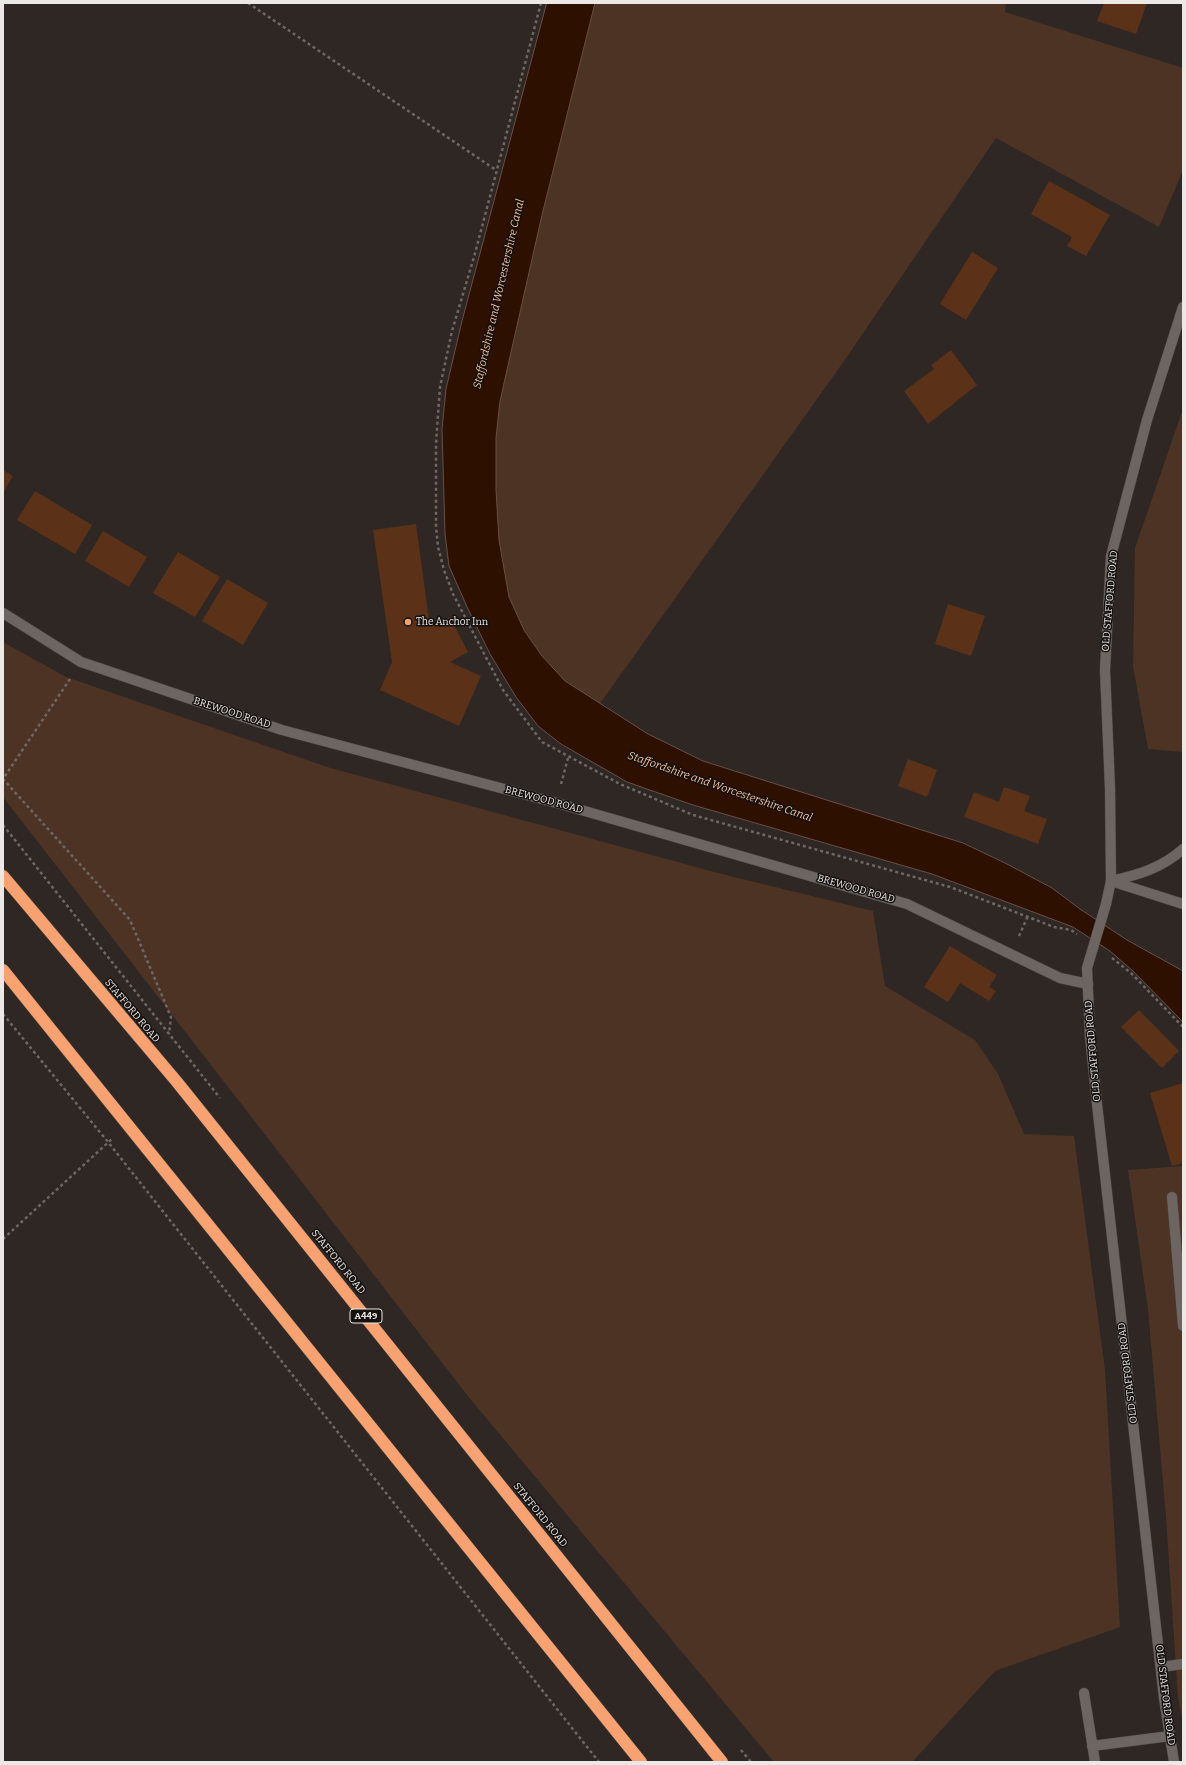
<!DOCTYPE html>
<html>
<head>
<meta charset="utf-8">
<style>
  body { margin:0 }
  #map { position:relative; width:1186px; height:1765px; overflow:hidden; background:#2e2724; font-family:Bitter,serif }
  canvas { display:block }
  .frame { position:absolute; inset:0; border:4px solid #ece8e5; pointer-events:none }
</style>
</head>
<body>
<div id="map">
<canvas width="1186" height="1765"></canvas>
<div class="frame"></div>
</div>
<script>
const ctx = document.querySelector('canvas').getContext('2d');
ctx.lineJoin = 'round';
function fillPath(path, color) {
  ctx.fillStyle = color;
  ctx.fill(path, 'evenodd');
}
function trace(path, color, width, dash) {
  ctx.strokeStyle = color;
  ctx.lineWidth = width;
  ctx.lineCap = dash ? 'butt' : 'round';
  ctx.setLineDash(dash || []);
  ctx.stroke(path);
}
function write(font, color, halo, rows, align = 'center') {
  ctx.font = font + ' Bitter,serif';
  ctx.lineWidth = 3;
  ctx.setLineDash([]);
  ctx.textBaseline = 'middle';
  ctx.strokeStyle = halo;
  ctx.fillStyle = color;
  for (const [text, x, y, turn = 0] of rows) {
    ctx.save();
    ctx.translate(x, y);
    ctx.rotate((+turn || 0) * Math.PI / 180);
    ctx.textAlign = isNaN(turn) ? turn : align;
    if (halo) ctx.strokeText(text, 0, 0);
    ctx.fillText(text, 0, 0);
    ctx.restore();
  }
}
fillPath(new Path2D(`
  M595,3H1006L1005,12L1183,68V170L1159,227L996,138L842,364L599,705L565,681L542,656L524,630L509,597L499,540L496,490V438L500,401L542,215Z
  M1183,409V752L1148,749L1133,666L1135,548Z
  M3,642L66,677L327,767L718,873L873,911L885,986L975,1040L998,1074L1024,1134L1074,1136L1105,1370L1120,1627L995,1671L912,1762H774L471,1400L3,797Z
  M1183,1166V1724L1178,1697L1166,1517L1148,1309L1128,1170Z`), '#4d3324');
const water = new Path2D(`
  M547,3H595L542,215L500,401L496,438V490L499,540L509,597L524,630L542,656L565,681L648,734L703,761L963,843L1007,864L1052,888L1080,909L1127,940L1183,971V1022L1133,971L1110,951L1073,927L932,874L693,805L627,782L561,744L538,726L516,697L490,654L468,609L449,566L445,534L442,429L446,389L462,321Z`);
fillPath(water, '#2e1000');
trace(water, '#675145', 1);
fillPath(new Path2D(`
  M1104,3H1147L1136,34L1097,21Z
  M1049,181L1110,215L1086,256L1067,246L1072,237L1031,214Z
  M972,252L998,268L966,320L940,304Z
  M951,350L977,385L928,424L904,391L934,369L931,365Z
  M3,470L13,476L3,493Z
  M35,491L92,525L75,554L17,520Z
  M416,524L430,627L450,617L468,652L450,662L481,676L459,726L380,690L392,662L373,530Z
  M103,531L147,557L129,587L85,561Z
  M178,552L220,577L195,617L153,593Z
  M227,579L268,603L243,645L202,621Z
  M948,604L985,616L971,656L935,644Z
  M908,759L937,770L927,797L898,786Z
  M1004,787L1030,796L1024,811L1047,819L1038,844L964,817L974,792L999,802Z
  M950,946L997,975L989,987L996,991L989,1001L960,983L948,1002L924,987Z
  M1139,1010L1179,1051L1162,1068L1121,1027Z
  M1183,1083V1163L1172,1166L1150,1093Z`), '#5b3218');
const lane = new Path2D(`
  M1111,881C1138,875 1162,868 1183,849
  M1172,1197L1183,1326
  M1161,1667L1183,1664
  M1084,1693L1095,1762
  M1092,1746L1170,1736`);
const street = new Path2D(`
  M3,613L81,662L99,668L282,730L557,803L907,904L1060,978L1088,984
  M1111,881L1183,904`);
const secondary = new Path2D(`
  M1106,904L1111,881L1110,788L1105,670L1111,556L1147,420L1183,307
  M1087,968L1090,1036L1097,1104L1164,1698L1174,1762`);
const highway = new Path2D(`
  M3,876L177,1082L722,1762
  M3,970L641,1762`);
trace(lane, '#494441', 11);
trace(street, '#494441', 11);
trace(secondary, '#494441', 11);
trace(highway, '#494441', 13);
trace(new Path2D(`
  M248,3L496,170
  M541,3L474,257L452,331L440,387L436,443V527L438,547L444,570L453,594L503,690L542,742L620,784L693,815L950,887L1054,927L1071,930L1077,934
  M70,679L3,779L130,920L171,1017L169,1034
  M561,784L568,758
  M3,825L220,1098
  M1019,936L1028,916
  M1112,958L1131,973L1183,1027
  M3,1014L108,1142L599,1762
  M3,1239L113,1138
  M741,1750L751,1762`), '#6e6865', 2.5, [3, 3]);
trace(lane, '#6d6561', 10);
trace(street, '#6d6561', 10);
trace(secondary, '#6d6561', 10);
trace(highway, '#f7a270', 12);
const secondaryBridge = new Path2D(`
  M1087,968L1106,904`);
trace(secondaryBridge, '#494441', 11, []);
trace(secondaryBridge, '#6d6561', 10);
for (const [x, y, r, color] of [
  [408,622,4,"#efa377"]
]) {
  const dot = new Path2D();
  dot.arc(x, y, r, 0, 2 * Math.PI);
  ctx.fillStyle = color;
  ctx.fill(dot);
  trace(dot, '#14110f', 1.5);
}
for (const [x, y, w] of [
  [366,1316,32]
]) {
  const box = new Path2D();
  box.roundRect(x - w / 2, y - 7, w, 14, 3);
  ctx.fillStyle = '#14110f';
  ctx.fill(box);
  trace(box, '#ece8e5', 1);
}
write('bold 9px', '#ece8e5', null, [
  ["A449",366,1316]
]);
write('10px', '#ece8e5', '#14110f', [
  ["OLD STAFFORD ROAD",1110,601,-85],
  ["BREWOOD ROAD",232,713,18],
  ["BREWOOD ROAD",544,800,15],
  ["BREWOOD ROAD",856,889,16],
  ["STAFFORD ROAD",132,1011,50],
  ["OLD STAFFORD ROAD",1093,1051,-95],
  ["STAFFORD ROAD",338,1262,51],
  ["OLD STAFFORD ROAD",1128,1373,-97],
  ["STAFFORD ROAD",540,1515,51],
  ["OLD STAFFORD ROAD",1165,1695,83]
]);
write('10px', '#ece8e5', '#14110f', [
  ["The Anchor Inn",416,622]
], 'left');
write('italic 11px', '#f8be9c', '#14110f', [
  ["Staffordshire and Worcestershire Canal",499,294,-77],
  ["Staffordshire and Worcestershire Canal",720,787,19]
]);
</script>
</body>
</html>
